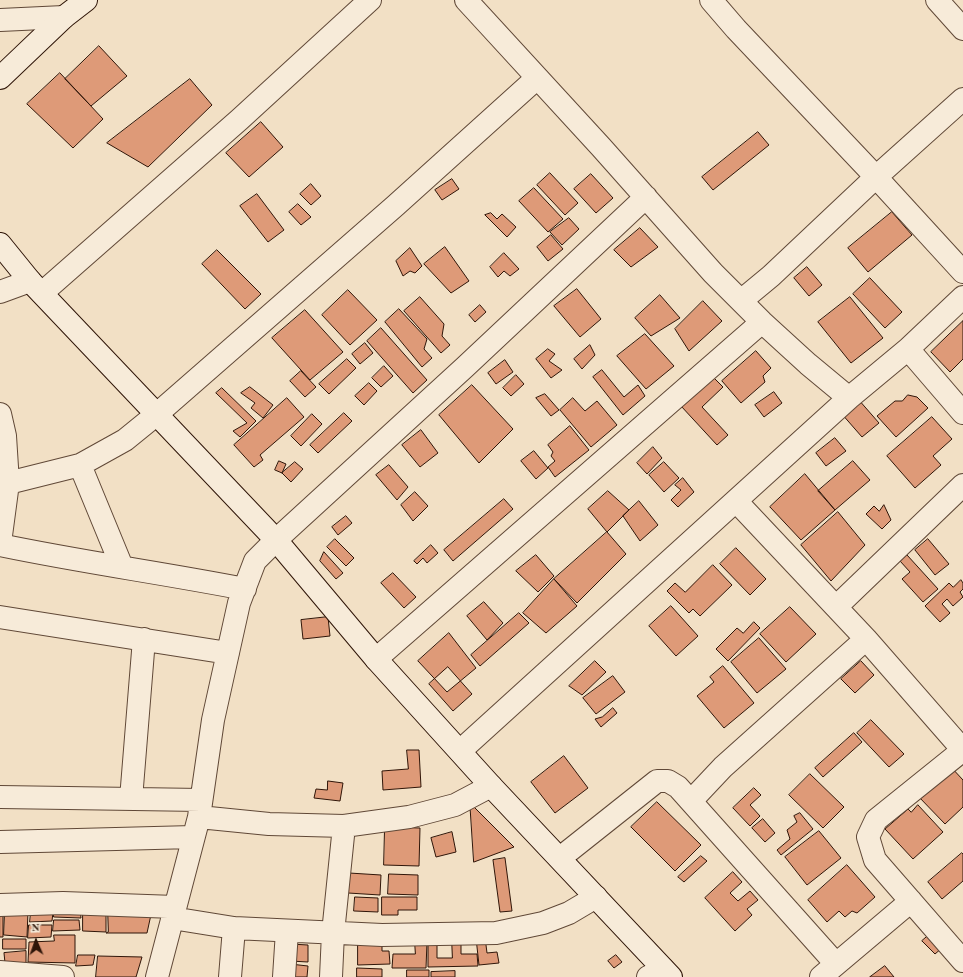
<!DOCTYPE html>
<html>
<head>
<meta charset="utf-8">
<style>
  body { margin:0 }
  #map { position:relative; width:963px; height:977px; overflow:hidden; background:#f2e0c5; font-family:"Old Standard TT",serif }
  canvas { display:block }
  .north { position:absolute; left:16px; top:921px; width:40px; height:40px; -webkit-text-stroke:3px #f7ebd9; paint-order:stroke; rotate:358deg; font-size:11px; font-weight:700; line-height:16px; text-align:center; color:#2f1508 }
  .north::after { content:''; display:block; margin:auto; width:14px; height:18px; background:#2f1508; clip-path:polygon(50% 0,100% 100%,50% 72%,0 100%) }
</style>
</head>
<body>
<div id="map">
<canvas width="963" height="977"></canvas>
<div class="north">N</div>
</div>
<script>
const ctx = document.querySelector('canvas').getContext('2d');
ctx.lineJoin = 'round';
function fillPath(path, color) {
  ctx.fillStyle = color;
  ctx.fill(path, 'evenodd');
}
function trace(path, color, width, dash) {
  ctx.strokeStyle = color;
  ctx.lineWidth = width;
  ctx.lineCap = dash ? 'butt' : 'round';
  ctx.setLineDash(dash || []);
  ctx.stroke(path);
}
const building = new Path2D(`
  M99,46L127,76L91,106L65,79Z
  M60,73L103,119L73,148L27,104Z
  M190,79L212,105L148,167L107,143Z
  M261,122L283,147L249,177L226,153Z
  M758,132L769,145L713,190L702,177Z
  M550,173L578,203L565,215L537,185Z
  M591,174L613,198L596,213L574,189Z
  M452,179L459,189L442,200L435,190Z
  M311,184L321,196L311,205L300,194Z
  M534,188L563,219L548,232L519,201Z
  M257,194L284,230L268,242L240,206Z
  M298,204L311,217L301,225L289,212Z
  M892,212L912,235L868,272L848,248Z
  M491,213L497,219L502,214L516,227L507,237L485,215Z
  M569,218L579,229L562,245L550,232Z
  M640,228L658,247L631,267L614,250Z
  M551,235L563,249L548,261L537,247Z
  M445,247L469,281L451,293L424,264Z
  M410,248L422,266L415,273L410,271L403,276L396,261Z
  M217,250L261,294L245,309L202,264Z
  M504,253L519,269L510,276L504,271L498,277L490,267Z
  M807,267L822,285L809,296L794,278Z
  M870,278L902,312L885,328L853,294Z
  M577,289L601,319L580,337L554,306Z
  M348,290L377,320L350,345L322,315Z
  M660,295L680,318L651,336L635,318Z
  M420,297L444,324L442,336L450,345L441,353L404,311Z
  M850,297L883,338L851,363L818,322Z
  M703,301L722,321L689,351L675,329Z
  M480,305L486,312L475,322L469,315Z
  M399,309L427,339L424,349L432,358L422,367L385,322Z
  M305,310L343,352L310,380L272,338Z
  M963,321V359L950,372L931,352Z
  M381,328L427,380L413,393L367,341Z
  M645,334L674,366L646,389L617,356Z
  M365,343L373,353L360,364L352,354Z
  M590,345L595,355L582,369L574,359Z
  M548,349L555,354L549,361L562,370L551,378L536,359Z
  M756,351L771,368L763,376L765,382L741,403L722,381Z
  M347,359L356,368L329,394L319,384Z
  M505,360L513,372L496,384L488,373Z
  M384,366L393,376L381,387L372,378Z
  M602,370L624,397L638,385L645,396L623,415L593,377Z
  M301,371L316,387L305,397L290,381Z
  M516,375L524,384L511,396L503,388Z
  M713,377L723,387L702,407L728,435L717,445L681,406Z
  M369,383L377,391L364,405L355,396Z
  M472,385L513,429L479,463L439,415Z
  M250,387L273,405L263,418L251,408L255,403L241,393Z
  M222,388L256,421L240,437L233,431L247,423L216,393Z
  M774,392L782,403L764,417L755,405Z
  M545,394L559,410L551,416L536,398Z
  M908,395L917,397L928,408L896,437L877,416L895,401H902Z
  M287,398L304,417L260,455L263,460L254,467L234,445Z
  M573,398L585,411L597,401L617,425L591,447L560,410Z
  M858,399L879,423L862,437L841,413Z
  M344,413L352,421L318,453L310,445Z
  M312,414L322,424L301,446L291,436Z
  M932,417L952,439L933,456L941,465L915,488L887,456Z
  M570,426L589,450L555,477L548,467L555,461L551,456L553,452L548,445Z
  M421,430L438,453L420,467L402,445Z
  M835,438L846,451L826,466L816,453Z
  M653,447L662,458L647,474L637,463Z
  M534,451L548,468L536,479L521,461Z
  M279,461L286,464L282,473L275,470Z
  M853,461L870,480L835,510L818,491Z
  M295,462L303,469L291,482L282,473Z
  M664,462L679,478L664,492L649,475Z
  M389,465L408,487L397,500L376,475Z
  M805,474L835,510L801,540L770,507Z
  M683,478L694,492L678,507L671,500L681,490L675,485Z
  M608,491L629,510L607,532L588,509Z
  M415,492L428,506L413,521L401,505Z
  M504,499L513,509L453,561L444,550Z
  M639,501L658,525L640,541L623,516Z
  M884,505L891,520L882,529L866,514L874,506L879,511Z
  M838,512L865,545L831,581L801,545Z
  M346,516L352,523L338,535L332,527Z
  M607,532L626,554L577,603L554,579Z
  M335,539L354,558L346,566L327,547Z
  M928,539L949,564L935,575L915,550Z
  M431,545L438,553L427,563L423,558L417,564L414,561Z
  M736,548L766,579L750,595L720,564Z
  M324,552L343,573L336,579L320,561Z
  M536,555L554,576L538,592L516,571Z
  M907,555L938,589L923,602L902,579L910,572L900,561Z
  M713,565L732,585L700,616L693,609L689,613L667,591L675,583L685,592Z
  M393,573L416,597L404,608L381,583Z
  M554,579L577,606L546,633L523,613Z
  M961,580L963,583V589L960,592L963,597L953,606L947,599L942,604L950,613L940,622L925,606L949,583L953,587Z
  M484,602L503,623L487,640L467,616Z
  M671,606L698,636L676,656L649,626Z
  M790,607L816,634L786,662L760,634Z
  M519,613L529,623L480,666L471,655Z
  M328,617L330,636L303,639L301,620Z
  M754,622L760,628L728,661L716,649L737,628L743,633Z
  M449,633L476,668L447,692L418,661Z
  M759,638L786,669L757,693L731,662Z
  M595,661L606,672L582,695L569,686Z
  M861,661L874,675L855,693L841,679Z
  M723,666L754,703L724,728L697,696L714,682L710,677Z
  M448,667L472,694L453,711L429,684Z
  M613,676L625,692L596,714L583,698Z
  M613,708L617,713L601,727L595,719L602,717Z
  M871,720L904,754L889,767L857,733Z
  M854,733L862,742L823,777L815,768Z
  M407,750H419L421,787L383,790L382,771L408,769Z
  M564,756L588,788L555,813L531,782Z
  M950,766L963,780V807L945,824L918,796Z
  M810,774L844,807L823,828L789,795Z
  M328,781L343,783L340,801L314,798L316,789L327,790Z
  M754,788L761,795L750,805L760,816L750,826L733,808Z
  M657,802L701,845L675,871L631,827Z
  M470,803L514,847L474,862Z
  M918,805L943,832L913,859L885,829L908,809L911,812Z
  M800,813L813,829L781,855L777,850L790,839L787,830L797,822L794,816Z
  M763,819L775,833L765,842L752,828Z
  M385,827L420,828L419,866L384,865Z
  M819,831L841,858L807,885L785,857Z
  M452,832L456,852L436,857L431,838Z
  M962,853L963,854V881L942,899L928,882Z
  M701,856L707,861L684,882L678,877Z
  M505,858L512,911L500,912L493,860Z
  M847,865L875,897L857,913L852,911L845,917L839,911L827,922L808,900Z
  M733,872L742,882L730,893L738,901L750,891L758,900L747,909L752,915L735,931L705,898Z
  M349,873L381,875L380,895L348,893Z
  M389,874L418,875V895L388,894Z
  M355,897L378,898V912L354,911Z
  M382,897H417V910H398V915H382Z
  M53,908L80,909L81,918L54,917Z
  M83,909L106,910V932L83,931Z
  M108,909L152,910L147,933H106L108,932Z
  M5,911H28L27,937L4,935Z
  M31,912H53L52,921L30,922Z
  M0,913H3V937H0Z
  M54,920H79L80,930L53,931Z
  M29,925H52L51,937L28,938Z
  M54,935H75V963L28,962L29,942L54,941Z
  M929,935L942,948L935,954L922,941Z
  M485,937L487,953L497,952L499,963L479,965L476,938Z
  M358,938H382V951H389L390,964L358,965Z
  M3,939H26V949H3Z
  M452,939H461V954H477L478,966L428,967V940H437V958H452Z
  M415,942H427L426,968H392L393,954H415Z
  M290,944L308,945V962L290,961Z
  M26,951V963H5L4,953Z
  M78,955H95L93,965L76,966Z
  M616,955L622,962L614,968L608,961Z
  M98,956L142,957L136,977H96Z
  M290,964L308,966L307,977H289Z
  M885,966L894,977H870Z
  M357,968L382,969V977H357Z
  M407,970H429V977H407Z
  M455,971V977H431V972Z`);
fillPath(building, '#de9a78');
trace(building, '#2f1508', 1);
const street = new Path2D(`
  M711,0L736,29L876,177L963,272
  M937,0L963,29
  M0,20L64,17
  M0,292L30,281
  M42,293L239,120L370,0
  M742,300L771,276L876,177L963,99
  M908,349L963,413
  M849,398L908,349L963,297
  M0,414L5,436L8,483L0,543
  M80,465L122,567
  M8,483L80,465L125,440L157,414L395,206L537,78
  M736,501L866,639L963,750
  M0,545C81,562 163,573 245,589
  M836,607L963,485
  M0,617L228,653
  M376,659L762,322
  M963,750L876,820L868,837L875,860L963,961
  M460,751L849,398L808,364L762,322L713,273L601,147L466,0
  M0,797L201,800
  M131,799L144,639
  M691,801L723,767L866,639
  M199,817L269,824L344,826L409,817L455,805L491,786
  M0,842L193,837
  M560,858L657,781H668L678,787L836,964
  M0,905L63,903L175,907
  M172,918L234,928L382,935L496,933L543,923L569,913L596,897
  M0,972L63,977
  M157,977L199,817L213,720L239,603L255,561L276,540L465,367L646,197
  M230,977L234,928
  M284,977L287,931
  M331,977L333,933L344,826
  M648,977L663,969
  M821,977L911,901`);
const secondary = new Path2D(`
  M0,78L64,17L86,0
  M0,244L30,281L276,540L376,659L491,786L671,977`);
trace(street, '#604837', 24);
trace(secondary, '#2f1508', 24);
trace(street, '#f7ebd9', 22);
trace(secondary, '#f7ebd9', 22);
</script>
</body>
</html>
